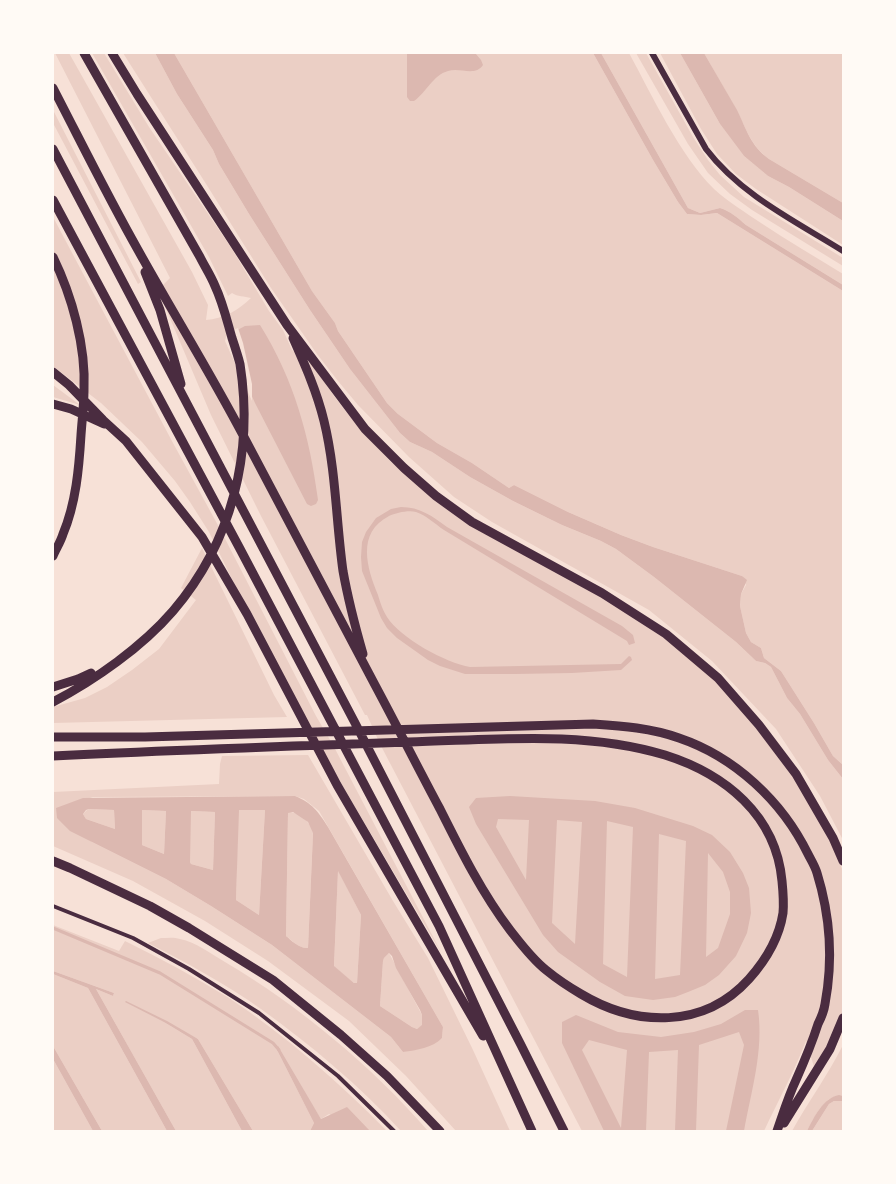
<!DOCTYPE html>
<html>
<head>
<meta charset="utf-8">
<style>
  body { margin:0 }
  #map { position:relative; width:896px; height:1184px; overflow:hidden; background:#f7e1d7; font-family:"Space Grotesk",sans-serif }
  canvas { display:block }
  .frame { position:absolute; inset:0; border:54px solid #fffaf5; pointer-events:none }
</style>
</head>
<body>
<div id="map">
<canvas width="896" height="1184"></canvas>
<div class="frame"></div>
</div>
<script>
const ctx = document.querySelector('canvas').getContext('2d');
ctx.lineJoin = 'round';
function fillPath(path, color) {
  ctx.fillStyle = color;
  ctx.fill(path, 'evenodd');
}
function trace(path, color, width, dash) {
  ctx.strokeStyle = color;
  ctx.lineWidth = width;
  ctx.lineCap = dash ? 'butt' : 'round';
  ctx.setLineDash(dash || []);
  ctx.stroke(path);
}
fillPath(new Path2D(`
  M55,53H69L192,272L208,305L206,320C223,319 239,310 251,298C244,296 238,297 232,293L228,296L209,257L92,53H104L149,127L232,249L269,311L283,330L292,350L313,366L334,396L358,427L391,462L428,493L642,621L690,657L727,692L789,766L825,828L843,871V1011L828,1047L815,1070L806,1041C794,1072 778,1101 764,1131H582L380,744L367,715H365L261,516L211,415L158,290L170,278Z
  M123,53H155L177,94L213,150L219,164L249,214L310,310L350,369L400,433L410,442L432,452L470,477L513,501L562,525L601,541L616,549L654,577L736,642L756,661L765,663L771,667L787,698L800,714L828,760L843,779V840L820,796L776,729L712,661L649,610L492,522L454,497L409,457L358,405L338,381L317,354L271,288L208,187Z
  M174,53H593L653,160L678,202L687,214L701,215L717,213L843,291V765L833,756L814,723L781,671L764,658L761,648L751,642L746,633L740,606L741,594L746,585L742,576L653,547L621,535L568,512L514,485L509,488L472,463L437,443L398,414L387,403L338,331L335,323L312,291Z
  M601,53H629C653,97 679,154 714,189C728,202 745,212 761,223C788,241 816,257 843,274V285L746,225C738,218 730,211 720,208L700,213L688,208Z
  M636,53H646L693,137L708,160L720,175L744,197L843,258V266L752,210L730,194L708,173L688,144Z
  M660,53H680L720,124L744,156L768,176L789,187L843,221V245L756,189L736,174L717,154L701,129Z
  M704,53H843V203L769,159C749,144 747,128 735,108C725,89 714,71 704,53Z
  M53,110L141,282L138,284L53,123Z
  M53,217L173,443L220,529L316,716L333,745L442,954L319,746L250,616L209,532L190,502L175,481L142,442L101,403L53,366Z
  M53,385L80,405L53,397Z
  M202,548L274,695L287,717L53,723V707L85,698L107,687L132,670L159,649L196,600L181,588Z
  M308,755L393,901L428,958L473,1050L510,1131H456L406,1076L349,1021L268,961L205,921L133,881L53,846V792L219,784L220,764L222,756ZM295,796L304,799L319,811L443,1027L442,1038L403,1052L391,1037L272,945L211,906L166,879L92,842L56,809L93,797Z
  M89,809L114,810L115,829L86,819L83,814L87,810Z
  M142,810L166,811L164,854L142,845Z
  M238,810H265L259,915L236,900V898Z
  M190,811L215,812L213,870L191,864L190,862Z
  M288,812C300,812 310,822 313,832L308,948C299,949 293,941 286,936Z
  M338,870L361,915L357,983H354L334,967Z
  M53,925L119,951L125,941C160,958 195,977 229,998C286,1036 339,1082 387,1131H354L329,1114L321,1119L277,1050L314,1123L310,1131H253L198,1039L164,1022L192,1039L242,1131H176L96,989L113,996L114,993L53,971Z
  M161,938C167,938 174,937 180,939C196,942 211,954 225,962C298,1005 373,1067 428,1131H401C360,1086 311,1045 261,1009C226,984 187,963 148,943Z
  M389,953L422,1015V1026L417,1029L412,1027L380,1006L383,961L384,958Z
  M53,974L88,988L167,1131H102L53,1046Z
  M843,1045V1096C825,1093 814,1118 807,1131H792C808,1102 828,1075 843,1045Z
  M53,1059L93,1131H53Z
  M834,1101H843V1131H812L829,1104Z`), '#ebcfc5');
fillPath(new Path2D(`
  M155,53H174L312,291L335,323L338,331L387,403L398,414L437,443L472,463L509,488L514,485L568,512L621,535L653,547L742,576L747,580L741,594L740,606L746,633L751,642L761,648L764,658L781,671L814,723L833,756L843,765V779L828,760L800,714L787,698L771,667L765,663L756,661L736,642L654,577L616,549L601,541L562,525L513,501L470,477L432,452L410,442L400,433L350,369L310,310L249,214L219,164L213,150L177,94Z
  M407,53H475L481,60L483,65C475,77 460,67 448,71C433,75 426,93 414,101H410L407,97Z
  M593,53H601L688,208L700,213L720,208C730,211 738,218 746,225L843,285V291L717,213L701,215L687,214L678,202L653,160Z
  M680,53H704C715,72 726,91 737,110C747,130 750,145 769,159L843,203V221L789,187L768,176L744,156L720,124Z
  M260,325C294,379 310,438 318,500L316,504L311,506L307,504L255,403L227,341L228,335L245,326Z
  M401,507C420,507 432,516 447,527L622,626L633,635L635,643L629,645L627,641L444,530C435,524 426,515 416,512C408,510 396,513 389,516C356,533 367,568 378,595C380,602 383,611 387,617C400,638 446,663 470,667L621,664L629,656L631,657L632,660L621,670L572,673L515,674H465L440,666L428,660L397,638L387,628L381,618L362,571L361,557L362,542L366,532L376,518L391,509Z
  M295,796C312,803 318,811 328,827L443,1027L442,1038C432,1048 417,1050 403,1052L391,1037L272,945L211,906L166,879L70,831L57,818L56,808L83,798ZM89,809L114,810L115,829L86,819L83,814L86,810ZM142,810L166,811L164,854L142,845ZM239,810H265L259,915L236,900V898ZM191,811L215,812L213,870L191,864L190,862ZM293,812L308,822L313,833L308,948C300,949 292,941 286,936L288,813ZM338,871L361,915L357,983H354L334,966ZM389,953L392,956L396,968L420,1010L422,1015V1025L417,1029L412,1027L380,1006L383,961L384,958Z
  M510,796L595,801L635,808L693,826L712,835L730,852L743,873L749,888L751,913L747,933L736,956L719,975L705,985L688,992L675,997L653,1000L625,996L600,982L558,952L543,935L476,824L469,807L476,798ZM498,819L529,820L526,880L496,827ZM557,820L582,822L575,944L552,923ZM607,821L633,827L627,977L603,964ZM659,834L686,841L680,975L655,979ZM708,853L723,872L730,892V914L718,948L706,957Z
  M53,971L114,993L113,996L96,989L176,1131H167L88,988L53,974Z
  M126,1001L167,1021L198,1039L253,1131H242L192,1039L164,1022L125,1002Z
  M745,1010H758C764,1050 751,1092 744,1131H726L744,1045L739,1032L699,1045L696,1131H675L678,1050L649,1052L646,1131H604L562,1043V1022L576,1015L618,1032L661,1037L694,1032L721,1024ZM589,1040L627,1050L621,1128L582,1050Z
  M53,1046L102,1131H93L53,1059Z
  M278,1046L321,1119L347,1107L370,1131H358L356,1130L354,1131H310L314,1123L277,1050Z
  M839,1095L843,1096V1101H834L829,1104L812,1131H807C814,1117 823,1098 839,1095Z`), '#dcb8b0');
fillPath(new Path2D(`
  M238,328L243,343L252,384V401L225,341L227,333Z`), '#f7e1d7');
trace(new Path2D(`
  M53,928L160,973L273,1043L279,1050`), '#dcb8b0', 3);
trace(new Path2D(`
  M53,906L133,938L189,969L259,1013L338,1076L394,1131`), '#4a2c40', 4);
trace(new Path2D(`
  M652,53L706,149C741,195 795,221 843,251`), '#4a2c40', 6);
trace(new Path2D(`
  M112,53L137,94L287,325L365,429L404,468L436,496L472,522L602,593L666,634L718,678L759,725L796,774L833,838L843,861
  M53,88C81,142 108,197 138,250C173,313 211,374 244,437C287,520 332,602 375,685C397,726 418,768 440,809C461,851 482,893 510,930C521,944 532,959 546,970C557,979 569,987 581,994C636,1027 704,1029 749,979C766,960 779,939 783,913C784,902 783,891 782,881C776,815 725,774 665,755C582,730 494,740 408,742C290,746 171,750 53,756
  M53,149L354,721L521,1045L564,1131
  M53,200L239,547L439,926L532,1131
  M53,257C72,296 86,346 84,390C84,405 82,420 81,435C79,468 76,503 63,534C61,541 56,549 53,556
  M145,272L160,310L181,384
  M293,338C305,365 317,392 324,421C336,470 336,521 343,571C348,599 355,626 363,654
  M53,372L69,385L103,420L126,441L202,537L247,614L337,785L483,1036
  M53,404L71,409L104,424
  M53,687L78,679L91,673
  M53,702C95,680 142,647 173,611C232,542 254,453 240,364C238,356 235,347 232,338C227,321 223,303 215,286C211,276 205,267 200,257L84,53
  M53,737H145L593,724C623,726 651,728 679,738C735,757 782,801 808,854C811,860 815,866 817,873C830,915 833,961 825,1004C824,1011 821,1018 818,1024C812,1043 804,1062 796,1080C788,1097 783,1114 777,1131
  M53,861L70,868L150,906L189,928L273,980L341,1035L387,1076L440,1131
  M784,1123L830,1049L843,1018`), '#4a2c40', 9);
</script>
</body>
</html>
